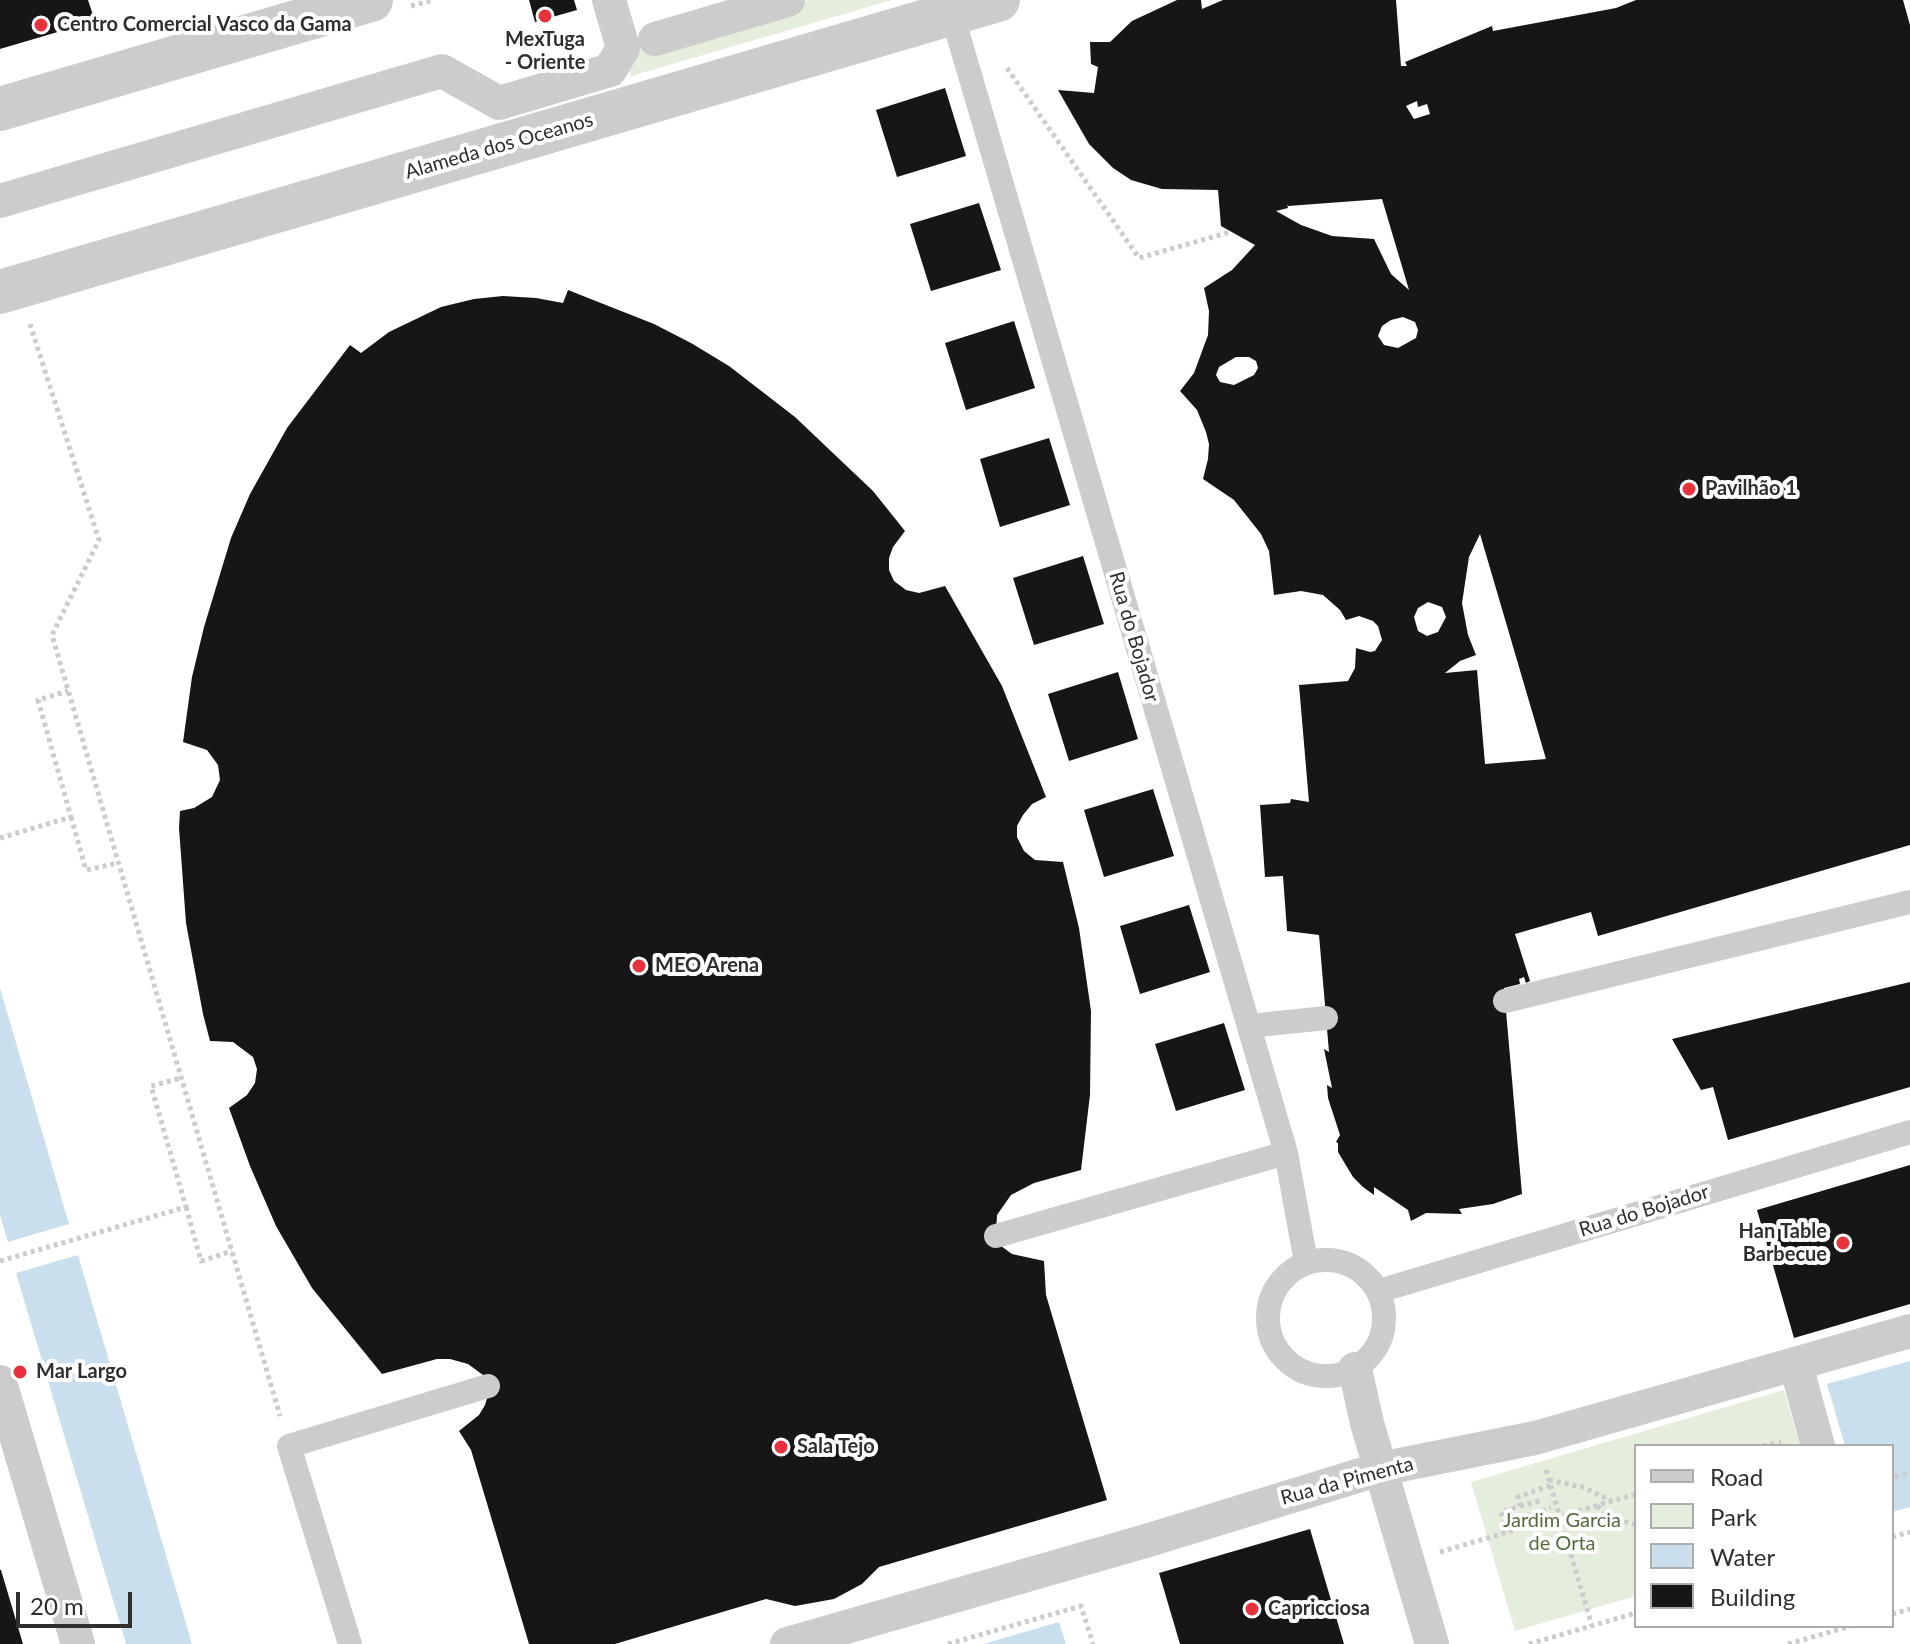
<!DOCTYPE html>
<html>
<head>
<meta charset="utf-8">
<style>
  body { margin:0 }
  #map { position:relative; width:1910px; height:1644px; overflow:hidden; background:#fff; font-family:Lato,sans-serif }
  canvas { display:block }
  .legend { position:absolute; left:1634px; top:1444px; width:260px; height:184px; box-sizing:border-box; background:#fff; border:2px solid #acacac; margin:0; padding:10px 14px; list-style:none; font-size:24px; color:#2f2f2f }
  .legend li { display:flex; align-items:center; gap:16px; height:40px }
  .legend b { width:40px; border:2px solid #acacac }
  .scale { position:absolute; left:16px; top:1592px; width:116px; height:36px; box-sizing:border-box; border:4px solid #2f2f2f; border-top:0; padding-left:10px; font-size:24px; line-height:28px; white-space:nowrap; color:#2f2f2f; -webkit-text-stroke:6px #fff; paint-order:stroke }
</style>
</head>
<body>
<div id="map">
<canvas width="1910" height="1644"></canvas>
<ul class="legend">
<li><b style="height:10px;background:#ccc"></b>Road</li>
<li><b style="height:22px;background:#e5eddd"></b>Park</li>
<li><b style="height:22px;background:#c9dfed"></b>Water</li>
<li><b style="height:22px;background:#161616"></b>Building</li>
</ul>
<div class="scale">20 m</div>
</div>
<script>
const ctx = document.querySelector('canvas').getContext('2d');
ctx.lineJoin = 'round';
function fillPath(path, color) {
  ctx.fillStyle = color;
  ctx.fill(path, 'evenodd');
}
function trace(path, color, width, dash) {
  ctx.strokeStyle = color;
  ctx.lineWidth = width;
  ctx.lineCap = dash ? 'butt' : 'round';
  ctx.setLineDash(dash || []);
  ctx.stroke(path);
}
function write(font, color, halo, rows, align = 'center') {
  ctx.font = font + ' Lato,sans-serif';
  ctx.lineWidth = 8;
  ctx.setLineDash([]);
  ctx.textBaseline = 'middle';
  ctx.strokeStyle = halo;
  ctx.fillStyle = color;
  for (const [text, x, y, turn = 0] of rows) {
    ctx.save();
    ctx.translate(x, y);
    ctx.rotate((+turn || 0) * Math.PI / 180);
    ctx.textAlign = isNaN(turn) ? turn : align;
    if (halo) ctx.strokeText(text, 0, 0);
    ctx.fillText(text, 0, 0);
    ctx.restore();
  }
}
fillPath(new Path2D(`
  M809,0H892L631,76L624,54Z
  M1784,1390L1800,1446H1636V1596L1515,1631L1471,1482Z`), '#e5eddd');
fillPath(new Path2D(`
  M0,988L69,1224L8,1242L0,1215Z
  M78,1255L192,1644H126L16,1273Z
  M1910,1361V1507L1892,1512V1446H1845L1827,1384Z
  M1059,1622L1066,1644H983Z`), '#c9dfed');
fillPath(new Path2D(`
  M0,0H88L95,21L0,49Z
  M529,0H574L577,10L535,22Z
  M1177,0H1201L1202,9L1223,0H1396L1401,66H1407L1405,62L1492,26L1493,31L1616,8L1636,0H1903L1910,25V845L1598,936L1591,912L1515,934L1530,981L1526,983L1524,977L1519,979L1520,984L1504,988L1522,1194L1493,1204L1459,1209L1462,1214L1426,1213L1411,1221L1408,1210L1374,1187V1195L1363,1187L1353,1177L1338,1152V1143L1336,1142L1340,1135L1328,1098L1327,1085L1332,1088L1324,1049L1329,1052L1319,935L1287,931L1283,876L1265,877L1260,805L1290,803L1291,799L1309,802L1299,685L1348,681L1355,668L1356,648L1370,652L1375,651L1382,640L1378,626L1373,621L1359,616L1346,620L1340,610L1323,595L1301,591L1274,595L1269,551L1261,534L1234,500L1203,479L1208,459L1209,444L1206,432L1197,410L1180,391L1194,373L1208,335L1209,311L1204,288L1232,270L1255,245L1221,226L1218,190L1162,189L1131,180L1113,168L1089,144L1058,90L1094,93L1098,67L1091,64L1090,42H1110L1132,21ZM1417,101L1418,107L1427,104L1430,114L1414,119L1406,106ZM1382,199L1409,290L1391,274L1374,239L1332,236L1301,225L1276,211L1288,208L1287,204L1288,206ZM1403,317L1415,322L1418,330L1416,338L1398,348L1384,345L1378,336L1382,326L1391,320ZM1236,357H1249L1256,361L1258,368L1254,375L1234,385L1220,382L1216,375L1219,367ZM1480,534L1546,759L1485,764L1477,670L1445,673L1460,661L1476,655L1468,635L1462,603L1469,557ZM1428,602L1442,607L1446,617L1438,632L1427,636L1418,631L1414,617L1418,608Z
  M945,88L966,156L897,177L876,110Z
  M979,203L1001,270L931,291L910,224Z
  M568,290L654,324L691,343L729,366L795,417L873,491L905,531L893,547L889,558V570L894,581L906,590L919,593L945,586L1002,686L1046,797L1032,804L1023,815L1017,826V837L1024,851L1035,860L1063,862L1079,928L1091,1011L1090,1095L1081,1170L1034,1183L1011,1195L997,1215L996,1236L1001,1246L1012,1254L1044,1261L1046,1295L1107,1500L879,1567L862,1584L834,1599L795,1606L766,1599L615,1644H529L471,1450L459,1431L479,1415L485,1405L489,1392L483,1375L468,1364L450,1359H437L382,1374L312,1288L276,1226L250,1166L229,1108L247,1095L255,1083L257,1069L253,1057L233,1042L210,1041L203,1014L186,923L179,828L180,811L194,808L212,797L220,780L218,765L207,750L183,742L192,677L204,627L231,538L250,494L287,428L350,345L361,353L389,332L441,307L474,299L503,296L536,298L563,303Z
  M1014,321L1035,388L966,410L945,343Z
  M1049,438L1070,505L1000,527L980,459Z
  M1083,556L1104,624L1034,645L1013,578Z
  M1118,672L1138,739L1069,761L1048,694Z
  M1153,789L1174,856L1104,877L1084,810Z
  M1189,905L1210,972L1140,994L1120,926Z
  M1910,982V1087L1728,1140L1713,1087L1701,1090L1672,1039Z
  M1224,1023L1245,1090L1176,1111L1155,1044Z
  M1910,1165V1304L1794,1338L1757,1210Z
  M1310,1529L1344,1644H1180L1159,1573Z
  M0,1570H1L23,1644H0Z`), '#161616');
trace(new Path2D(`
  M411,6L433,0
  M1007,68L1139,258L1230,232
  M30,324L99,540L52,635L280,1416
  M71,817L86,870L118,863
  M0,838L71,817L38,700L68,691
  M186,1207L201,1261L232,1251
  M0,1261L186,1207L151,1086L181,1078
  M1763,1446L1781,1442
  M1546,1470L1592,1626
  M1895,1477L1910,1473
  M1549,1480L1582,1487L1612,1501
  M1520,1506L1543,1500
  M1597,1506L1610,1517L1636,1525
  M1504,1523L1551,1508
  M1506,1532L1501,1512L1520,1506L1518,1497L1551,1485
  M1892,1537L1910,1532
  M1440,1552L1636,1494
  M1892,1614L1910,1609
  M948,1644L1081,1606L1093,1644
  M1529,1644L1636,1613
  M1788,1644L1851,1626`), '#ccc', 5, [4, 4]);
trace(new Path2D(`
  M952,14L1286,1153L1306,1262
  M1505,1001L1910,902
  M1249,1026L1326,1018
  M996,1236L1286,1153
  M1268 1318a58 58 0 1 1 116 0a58 58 0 1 1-116 0Z
  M1379,1291L1910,1132
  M350,1644L289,1446L488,1386`), '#ccc', 24);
trace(new Path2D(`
  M655,39L788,0
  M0,201L442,71L499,103L610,70L623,48L609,0
  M1796,1365L1818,1446
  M1355,1369L1367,1423L1432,1644
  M0,1382L78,1644
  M787,1644L1149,1540L1380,1469L1535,1438L1910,1331`), '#ccc', 34);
trace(new Path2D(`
  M0,109L371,0
  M0,292L998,0`), '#ccc', 44);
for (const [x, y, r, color] of [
  [545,16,8,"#e7313c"],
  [41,25,8,"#e7313c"],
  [1689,489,8,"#e7313c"],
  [639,966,8,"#e7313c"],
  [1843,1243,8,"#e7313c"],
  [20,1372,8,"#e7313c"],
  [781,1447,8,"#e7313c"],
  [1252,1609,8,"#e7313c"]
]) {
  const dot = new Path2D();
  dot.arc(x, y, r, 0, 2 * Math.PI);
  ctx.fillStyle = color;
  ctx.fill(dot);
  trace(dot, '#fff', 3);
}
write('bold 20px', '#2f2f2f', '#fff', [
  ["Centro Comercial Vasco da Gama",57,25],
  ["MexTuga",545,40,"center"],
  ["- Oriente",545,63,"center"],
  ["Pavilhão 1",1705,489],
  ["MEO Arena",655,966],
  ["Han Table",1827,1232,"right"],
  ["Barbecue",1827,1255,"right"],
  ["Mar Largo",36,1372],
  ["Sala Tejo",797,1447],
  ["Capricciosa",1268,1609]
], 'left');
write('20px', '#2f2f2f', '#fff', [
  ["Alameda dos Oceanos",499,146,-16],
  ["Rua do Bojador",1134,637,74],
  ["Rua do Bojador",1644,1211,-17],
  ["Rua da Pimenta",1347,1481,-15]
]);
write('20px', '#526c3c', '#fff', [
  ["Jardim Garcia",1562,1521],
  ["de Orta",1562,1544]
]);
</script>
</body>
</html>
